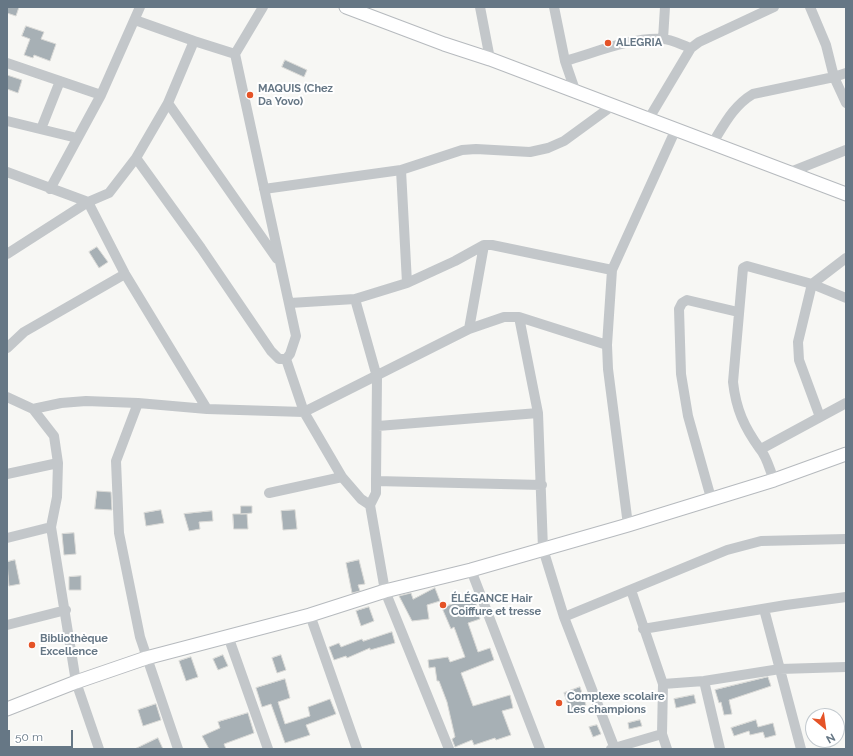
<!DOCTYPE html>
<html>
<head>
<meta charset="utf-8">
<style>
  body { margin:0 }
  #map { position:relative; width:853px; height:756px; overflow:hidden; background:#f7f7f4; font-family:Raleway,sans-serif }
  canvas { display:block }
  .frame { position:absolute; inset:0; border:8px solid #667785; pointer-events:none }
  .north { position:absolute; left:805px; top:708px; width:40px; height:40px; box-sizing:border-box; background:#fff; border:1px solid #c2c9ce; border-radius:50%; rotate:151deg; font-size:11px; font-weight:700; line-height:16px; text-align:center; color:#667785 }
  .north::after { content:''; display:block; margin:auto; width:14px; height:18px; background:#e55327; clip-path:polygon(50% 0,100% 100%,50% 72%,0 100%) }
  .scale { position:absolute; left:8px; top:730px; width:65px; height:18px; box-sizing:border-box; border:2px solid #667785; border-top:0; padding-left:5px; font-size:12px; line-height:14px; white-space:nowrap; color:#667785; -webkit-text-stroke:3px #fff; paint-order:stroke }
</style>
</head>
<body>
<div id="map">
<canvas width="853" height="756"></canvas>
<div class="frame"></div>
<div class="north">N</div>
<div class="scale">50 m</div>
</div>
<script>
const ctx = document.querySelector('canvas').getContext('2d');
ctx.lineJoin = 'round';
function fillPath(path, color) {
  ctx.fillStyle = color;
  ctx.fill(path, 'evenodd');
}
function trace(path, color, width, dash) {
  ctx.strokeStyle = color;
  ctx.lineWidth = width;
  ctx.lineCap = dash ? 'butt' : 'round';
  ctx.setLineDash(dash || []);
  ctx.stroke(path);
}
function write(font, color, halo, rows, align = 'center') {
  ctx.font = font + ' Raleway,sans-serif';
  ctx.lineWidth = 4;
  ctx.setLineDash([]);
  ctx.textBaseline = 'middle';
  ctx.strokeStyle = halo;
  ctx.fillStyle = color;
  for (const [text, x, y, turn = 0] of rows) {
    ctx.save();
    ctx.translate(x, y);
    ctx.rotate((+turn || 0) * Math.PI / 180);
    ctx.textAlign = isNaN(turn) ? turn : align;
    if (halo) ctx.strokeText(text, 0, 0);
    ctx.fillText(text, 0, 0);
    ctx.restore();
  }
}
const building = new Path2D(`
  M7,7H19L16,16L7,13Z
  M26,26L44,32L41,39L56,44L50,61L34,55L33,58L24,55L30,39L22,36Z
  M285,60L307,70L304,77L282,67Z
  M7,75L22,80L18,93L7,89Z
  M97,247L108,262L99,268L89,252Z
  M97,491L111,492L112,510L95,509Z
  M241,506H252V513L241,514Z
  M161,510L164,523L146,526L144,513Z
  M295,510L297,529L283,530L281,511Z
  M212,511L213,521L199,522L200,529L189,531L184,514Z
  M233,514H247L248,529H234Z
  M74,533L76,554L64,555L62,534Z
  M15,560L20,584L9,586L7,562Z
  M359,560L365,584L358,585L360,591L352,593L346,563Z
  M81,576V590H69V577Z
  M435,588L440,601L427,605L429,619L412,621L399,596L411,593L413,599Z
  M474,596L480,619L468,623L478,652L490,648L494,660L461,673L473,706L510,695L513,708L502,711L511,735L496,740L495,738L474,745L472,740L455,747L452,739L455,737L447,702L439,681H437L435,667L429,668L428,660L448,657L450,662L465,657L454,627L451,629L442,608Z
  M369,607L374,621L361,626L356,611Z
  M392,632L395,643L370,650V648L347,658L346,656L334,660L329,647L339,643L341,647L362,639L363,641Z
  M223,655L228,666L218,670L213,659Z
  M281,655L286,670L277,673L272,658Z
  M191,657L198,677L186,681L179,661Z
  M768,677L771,686L729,700L732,714L724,715L721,702L719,703L715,690Z
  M285,679L290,698L278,702L285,724L310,716L308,707L330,699L336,714L306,725L310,735L285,743L271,704L262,707L256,688Z
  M580,687L586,705L570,711L564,693Z
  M694,695L696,703L676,708L674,699Z
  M156,704L161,720L143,726L138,710Z
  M248,713L254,733L224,744L226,749H209L202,736L220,728L218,722Z
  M640,720L642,726L629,729L628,723Z
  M756,720L758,727L773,723L776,735L765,738L763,732L750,735L749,731L734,736L731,728Z
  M597,725L601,734L593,737L589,727Z
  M158,738L163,749H135Z`);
fillPath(building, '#a7b0b5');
trace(building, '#d9d9d6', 1);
const major = new Path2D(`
  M346,7L444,44L490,59L846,194
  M7,709L76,682L146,658L310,615L385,591L471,570L628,525L774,480L846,454`);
trace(major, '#b6babe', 15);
trace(new Path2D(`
  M480,7L490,59
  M554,7L565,61L576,93
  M810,7L826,45L834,77L846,103
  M135,20L194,41
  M663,39L665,7
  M565,61C594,53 632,37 662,39C671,39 682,45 691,48
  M7,63L101,95
  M168,103L277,259
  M648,120L691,48L699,42L774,7
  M7,121L77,138
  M41,129L60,81
  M712,144C724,125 733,106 753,94L834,77L846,73
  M136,158L201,248L271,351L279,359H286L290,354L296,336L235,54L263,7
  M401,170L407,283
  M7,172L88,202L125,274L207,409
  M788,173L846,150
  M50,189L101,95L140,7
  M264,189L401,170L462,150L476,149L530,152L548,148L564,141L612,106
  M7,254L88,202L109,193L136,158L168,103L194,41L235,54
  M355,299L377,377L376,481V493L370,505
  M290,303L355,299L407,283L455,261L484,245H492L612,270
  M519,317L538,413L543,549L564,617L615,749
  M469,329L484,245
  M7,348L24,332L125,274
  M286,359L304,412L342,477L361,499L370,505L385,591L449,749
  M7,397L33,409L61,403L86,401L138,403L207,409L304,412L469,329L504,317H519L607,345
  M138,403L116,461L119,533L140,637L178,749
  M33,409L54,436L58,463L57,497L51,527L76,682L99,749
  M820,417L799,360L798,342L812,284L846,258
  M378,426L538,413
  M761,449L846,403
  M7,474L58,463
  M774,480C770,471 767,457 760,449C744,427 736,409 733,382L743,268L747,266L812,284L846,298
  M376,481L542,485
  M269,493L342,477
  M711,498L688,416L681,374L679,309L682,303L687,300L738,312
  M628,525L608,369L607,345L612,270L675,131
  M7,538L51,527
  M471,570L540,749
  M631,590L663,684L662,734L667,749
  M764,609L801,749
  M310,615L357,749
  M564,617L727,550L761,541L846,539
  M7,625L66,610
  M643,629L786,605L846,597
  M228,636L268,749
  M704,681L720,749
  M663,684L704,681L780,669L846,667
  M611,749L662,734`), '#c3c7ca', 10);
trace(major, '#fff', 13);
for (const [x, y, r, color] of [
  [608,43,4,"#e55327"],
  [250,95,4,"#e55327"],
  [443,605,4,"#e55327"],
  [32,645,4,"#e55327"],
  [559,703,4,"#e55327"]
]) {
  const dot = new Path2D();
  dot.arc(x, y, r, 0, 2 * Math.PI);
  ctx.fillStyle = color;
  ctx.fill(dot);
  trace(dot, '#fff', 1.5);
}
write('bold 11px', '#667785', '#fff', [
  ["ALEGRIA",616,43],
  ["MAQUIS (Chez",258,89],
  ["Da Yovo)",258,102],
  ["ÉLÉGANCE Hair",451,599],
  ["Coiffure et tresse",451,612],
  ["Bibliothèque",40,639],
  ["Excellence",40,652],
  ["Complexe scolaire",567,697],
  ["Les champions",567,710]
], 'left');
</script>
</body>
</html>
